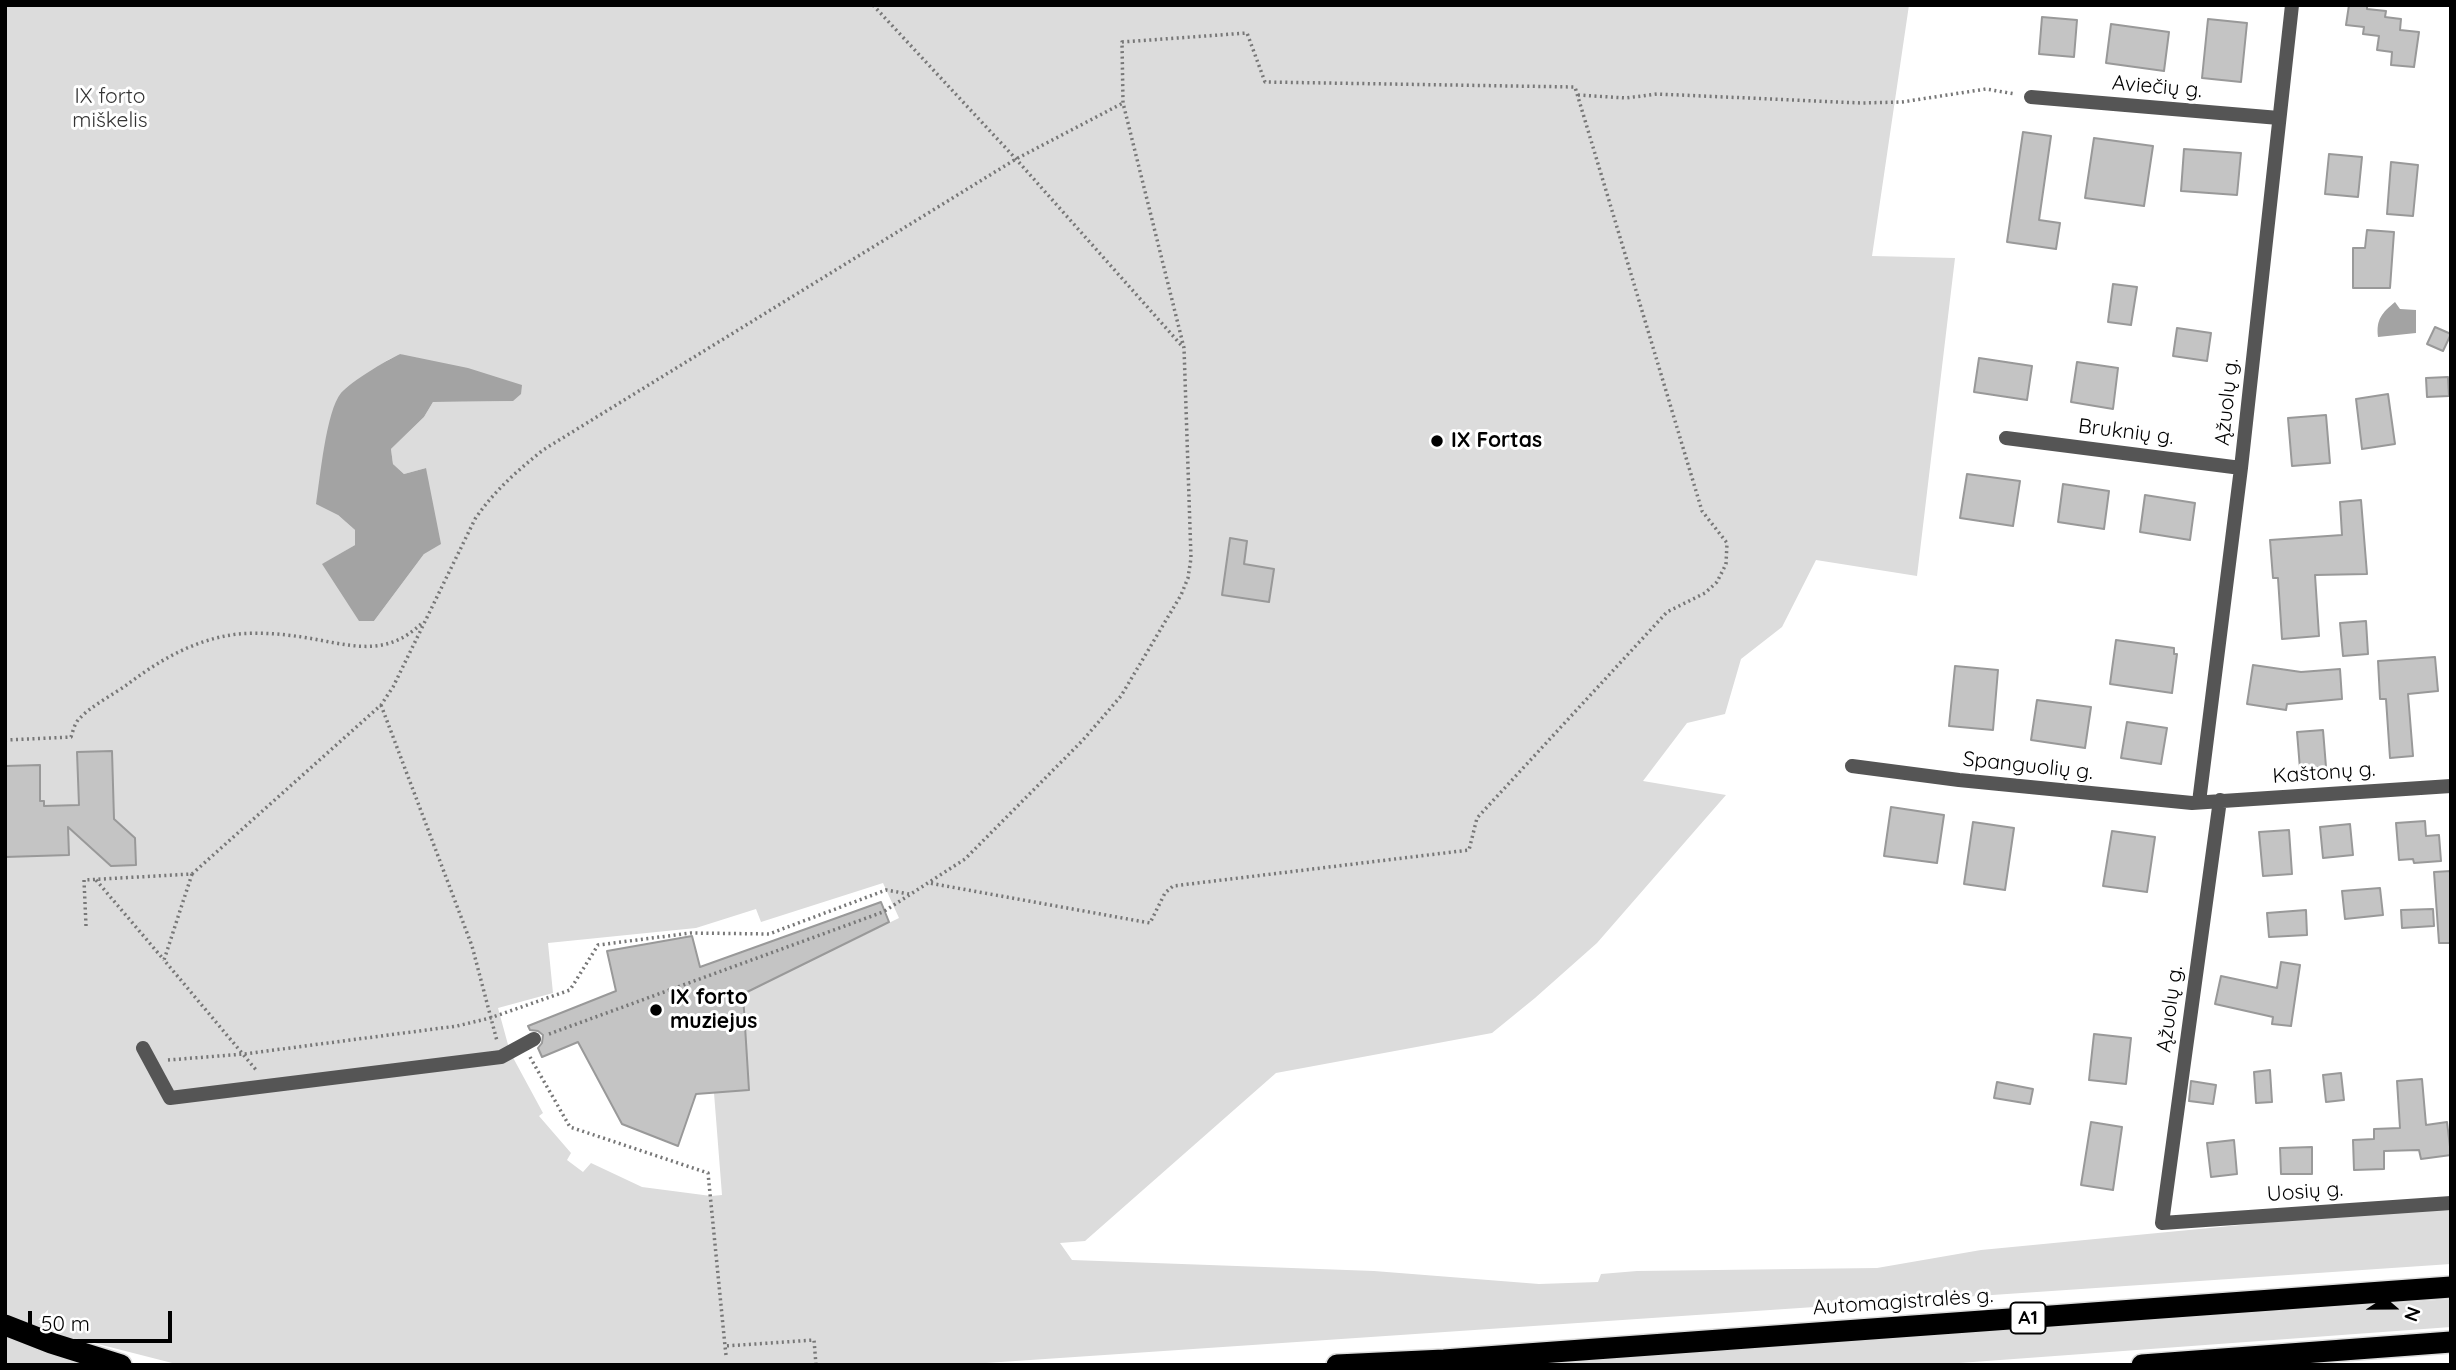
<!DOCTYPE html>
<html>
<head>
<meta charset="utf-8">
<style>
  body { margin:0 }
  #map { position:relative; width:2456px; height:1370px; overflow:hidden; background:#fff; font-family:Quicksand,sans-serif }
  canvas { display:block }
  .frame { position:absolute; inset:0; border:7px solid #000; pointer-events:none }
  .north { position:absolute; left:2358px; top:1272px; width:70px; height:70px; -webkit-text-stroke:5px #fff; paint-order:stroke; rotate:110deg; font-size:19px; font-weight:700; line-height:28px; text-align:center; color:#000 }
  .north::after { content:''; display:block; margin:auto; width:24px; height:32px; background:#000; clip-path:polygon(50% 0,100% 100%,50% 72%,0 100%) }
  .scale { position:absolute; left:28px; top:1311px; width:144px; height:32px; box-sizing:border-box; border:4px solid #000; border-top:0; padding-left:9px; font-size:21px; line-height:24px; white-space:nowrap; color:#000; -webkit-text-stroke:5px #fff; paint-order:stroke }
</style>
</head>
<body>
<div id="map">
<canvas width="2456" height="1370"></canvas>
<div class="frame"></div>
<div class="north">N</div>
<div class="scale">50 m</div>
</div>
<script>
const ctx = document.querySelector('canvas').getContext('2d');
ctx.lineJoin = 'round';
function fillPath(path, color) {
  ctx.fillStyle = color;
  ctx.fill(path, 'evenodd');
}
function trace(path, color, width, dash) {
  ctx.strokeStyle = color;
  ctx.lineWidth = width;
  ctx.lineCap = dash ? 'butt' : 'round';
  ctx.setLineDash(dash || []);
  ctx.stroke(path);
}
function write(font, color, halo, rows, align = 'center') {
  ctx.font = font + ' Quicksand,sans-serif';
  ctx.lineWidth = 6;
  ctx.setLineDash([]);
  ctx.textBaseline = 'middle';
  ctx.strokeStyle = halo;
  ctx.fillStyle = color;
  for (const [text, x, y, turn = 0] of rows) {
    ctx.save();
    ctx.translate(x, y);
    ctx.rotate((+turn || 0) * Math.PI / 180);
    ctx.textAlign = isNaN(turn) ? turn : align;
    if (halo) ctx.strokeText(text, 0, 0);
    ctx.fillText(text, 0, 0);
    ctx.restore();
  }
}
fillPath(new Path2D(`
  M5,5H1909L1872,256L1955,258L1917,576L1816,560L1782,627L1741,659L1725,714L1687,723L1643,781L1726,795L1597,943L1535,998L1492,1033L1276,1073L1085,1241L1060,1243L1072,1260L1374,1271L1539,1284L1598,1282L1601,1274L1637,1271L1877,1268L1981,1250L2376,1212L2451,1208V1264L986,1363L921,1365H180L55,1333L5,1314ZM400,354L513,401L433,402L424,417L391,449L393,464L404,474L426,468L424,554L374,621L323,564L355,545V530L338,515L342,393L386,361ZM883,883L899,918L743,994L749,1090L714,1093L722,1195L711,1196L642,1187L591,1163L583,1172L567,1160L571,1153L539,1116L543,1113L510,1052L498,1008L553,993L548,943L696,928L756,909L761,922Z
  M2451,1299V1327L1932,1365H1522Z
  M5,1333L80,1365H5Z`), '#dcdcdc');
fillPath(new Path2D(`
  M2395,302L2400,309L2416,310V333L2378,337C2376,319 2382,313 2395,302Z
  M400,354L468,368L522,385L521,394L513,401L433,402L424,417L391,449L393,464L404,474L426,468L441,544L424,554L374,621H359L322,564L355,545V530L338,515L316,504C320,479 326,411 341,393C352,381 385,361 400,354Z`), '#a3a3a3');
const building = new Path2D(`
  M2349,5H2367V9L2386,11L2385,17L2401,19L2400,30L2419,32L2414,67L2391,65L2392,52L2377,50L2379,36L2363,34L2364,27L2346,25Z
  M2042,17L2077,20L2074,57L2039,54Z
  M2208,19L2247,23L2241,82L2202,78Z
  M2111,24L2169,32L2164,71L2106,63Z
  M2023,132L2051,136L2039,220L2060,223L2056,249L2007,242Z
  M2094,138L2153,146L2144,206L2085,198Z
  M2184,149L2241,153L2237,195L2181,191Z
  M2329,154L2362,157L2358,197L2325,194Z
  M2391,162L2418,165L2413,216L2387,214Z
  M2367,230L2394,232L2390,288H2353V248H2365Z
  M2113,284L2137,287L2131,325L2108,322Z
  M2435,327L2451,334L2443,351L2427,344Z
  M2177,328L2211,333L2207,361L2173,356Z
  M1979,358L2032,366L2027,400L1974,392Z
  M2077,362L2118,368L2113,409L2071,402Z
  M2448,377L2449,396L2427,397L2426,378Z
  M2388,394L2395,444L2362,449L2356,399Z
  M2326,415L2330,463L2292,466L2288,418Z
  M1967,474L2020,481L2013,526L1960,518Z
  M2063,484L2109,491L2104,529L2058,522Z
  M2145,495L2195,503L2190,540L2140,532Z
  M2361,500L2367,574L2315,575L2319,636L2282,639L2278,578H2273L2270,540L2342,535L2340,502Z
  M1230,538L1247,541L1244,564L1274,569L1269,602L1222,595Z
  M2366,621L2368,654L2343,656L2340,623Z
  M2116,640L2174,648V654H2177L2172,693L2110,684Z
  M2435,657L2438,691L2408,694L2413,756L2390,758L2386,699H2380L2378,661Z
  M2253,665L2301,672L2340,669L2342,699L2287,704L2286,710L2247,704Z
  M1955,666L1998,670L1993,730L1949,726Z
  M2037,700L2091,707L2085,748L2031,740Z
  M2127,722L2167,728L2161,764L2121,758Z
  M2323,730L2326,767L2300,769L2297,732Z
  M112,751L114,819L135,838L136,865L111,866L68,827L69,855L5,857V766L40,765V801H44V806L79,805L77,752Z
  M1891,807L1944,815L1937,863L1884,856Z
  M2425,821L2426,836L2439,835L2441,861L2414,863L2413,859L2399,860L2396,823Z
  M1973,822L2014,828L2005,890L1964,884Z
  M2350,824L2353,855L2323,858L2320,827Z
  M2289,830L2292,874L2263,876L2259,832Z
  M2112,831L2155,837L2147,892L2103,886Z
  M2451,871V943H2439L2434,872Z
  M2380,888L2383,915L2345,919L2342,891Z
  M881,902L889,922L743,994L749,1090L696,1094L678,1146L622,1124L578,1042L542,1057L538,1048L542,1043L543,1035L538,1031L530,1030L528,1026L616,991L607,951L692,936L700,967Z
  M2433,909L2434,926L2402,928L2401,910Z
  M2306,910L2307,935L2269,937L2267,913Z
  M2281,962L2300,965L2291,1026L2272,1024L2273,1017L2215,1004L2221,976L2277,988Z
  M2094,1034L2131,1038L2126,1084L2089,1080Z
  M2270,1070L2272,1102L2256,1103L2254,1072Z
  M2341,1073L2344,1100L2326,1102L2323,1075Z
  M2422,1079L2426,1125L2447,1122L2451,1155L2421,1159L2419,1150L2384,1151V1169L2354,1170L2353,1140L2374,1139V1129L2400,1128L2397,1081Z
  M2191,1081L2216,1085L2213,1104L2189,1101Z
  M1997,1082L2033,1089L2030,1104L1994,1098Z
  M2091,1122L2122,1127L2113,1190L2081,1185Z
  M2234,1140L2237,1174L2211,1177L2207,1143Z
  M2312,1147V1174H2281L2280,1148Z`);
fillPath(building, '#c4c4c4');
trace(building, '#999', 2);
const highway = new Path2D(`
  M5,1325L51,1343L121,1365
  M1337,1365L1444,1360L2451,1287
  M2142,1365L2451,1342`);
trace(highway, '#dbdbdb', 24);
trace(new Path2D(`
  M873,5L1016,159L1182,346
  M1578,95L1626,98L1657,94L1861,103L1902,102L1986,89L2015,94
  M381,705L472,946L497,1041
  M5,740L71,737C73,731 75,722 80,718C91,706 114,694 128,684C161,659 196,639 238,634C259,632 282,634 302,637C348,644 385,660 423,622
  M192,874L164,960L257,1071
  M96,880L164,960
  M86,926L84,880L192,874L381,705L393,687L475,519C494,491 517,471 543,450L1016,159L1123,103
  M549,1034L883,912L965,859L1083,740L1121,696L1181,595L1188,578L1191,558L1184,348L1123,103L1122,42L1247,33L1265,82L1575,87L1702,511L1727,543L1726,564L1717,582L1705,593L1667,612L1477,818L1469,850L1173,886L1165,893L1150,923L929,883
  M530,1057L570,1127L708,1173L725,1346
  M168,1060L244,1054L457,1026L490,1018L570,990L598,945L691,933L769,934L886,890L909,894
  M726,1355L725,1346L814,1340L816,1365`), '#777', 3.5, [2, 3.5]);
trace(new Path2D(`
  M2031,97L2279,118
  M2006,438L2241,468
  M1852,766L1959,780L2192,803L2451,786
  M2220,800L2162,1223L2451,1203
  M2199,802L2241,468L2292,5
  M143,1048L170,1098L501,1057L534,1039`), '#555', 14);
trace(highway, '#000', 21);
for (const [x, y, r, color] of [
  [1437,441,7,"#000"],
  [656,1010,7,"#000"]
]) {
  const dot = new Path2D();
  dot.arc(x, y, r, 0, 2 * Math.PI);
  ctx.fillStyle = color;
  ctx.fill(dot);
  trace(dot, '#fff', 2.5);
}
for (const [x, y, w] of [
  [2028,1318,35]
]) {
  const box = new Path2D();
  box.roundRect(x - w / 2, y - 15.5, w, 31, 5);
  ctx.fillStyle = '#fff';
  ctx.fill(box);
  trace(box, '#000', 2);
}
write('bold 19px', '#000', null, [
  ["A1",2028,1318]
]);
write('21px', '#000', '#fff', [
  ["Aviečių g.",2157,87,5],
  ["Ąžuolų g.",2227,402,-84],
  ["Bruknių g.",2126,432,7],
  ["Spanguolių g.",2028,766,6],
  ["Kaštonų g.",2324,773,-4],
  ["Ąžuolų g.",2170,1009,-82],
  ["Uosių g.",2305,1192,-4],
  ["Automagistralės g.",1903,1302,-4]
]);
write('21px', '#333', '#fff', [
  ["IX forto",110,97],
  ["miškelis",110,121]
]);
write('bold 21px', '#000', '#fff', [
  ["IX Fortas",1451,441],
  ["IX forto",670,998],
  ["muziejus",670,1022]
], 'left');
</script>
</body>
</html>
